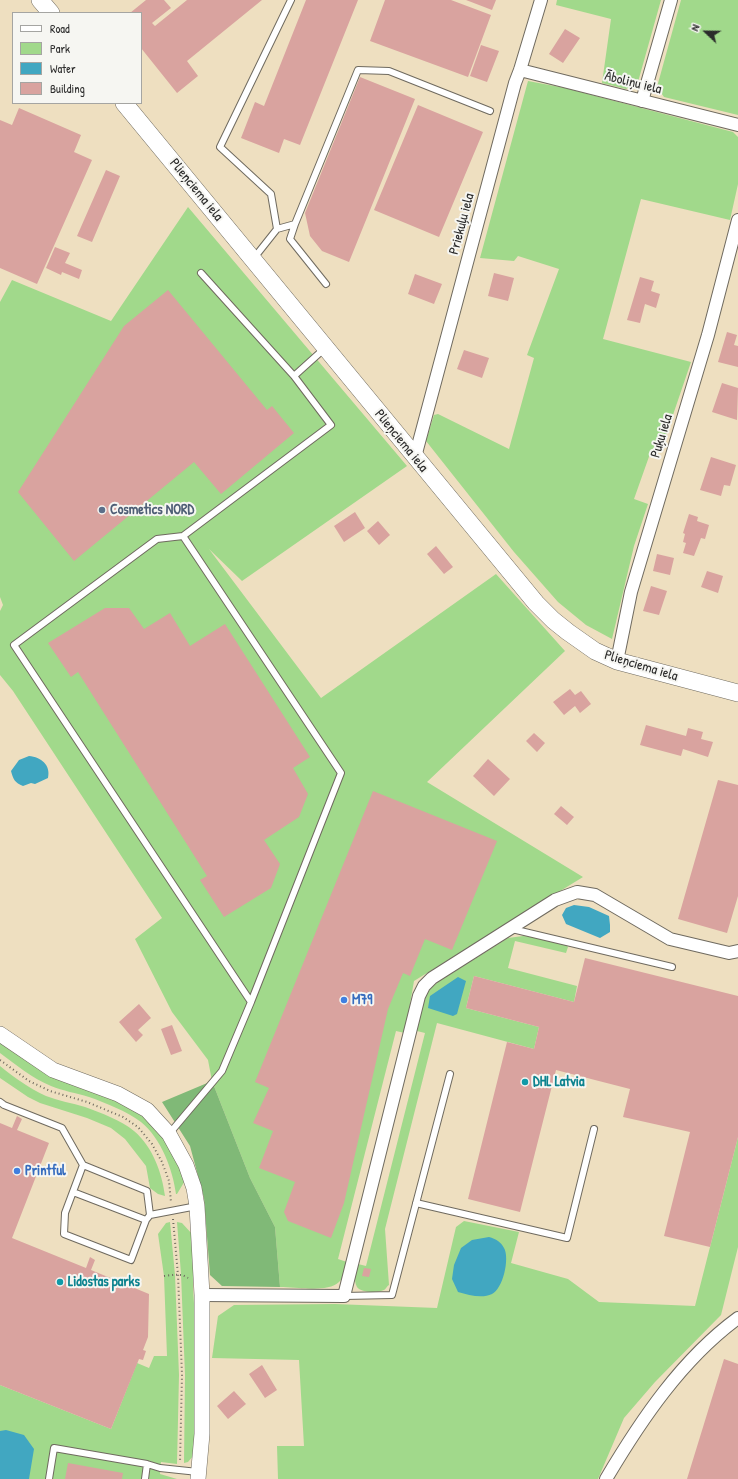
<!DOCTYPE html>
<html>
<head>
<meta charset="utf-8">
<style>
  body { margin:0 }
  #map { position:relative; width:738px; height:1479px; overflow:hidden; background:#eedfc0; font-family:"Patrick Hand",sans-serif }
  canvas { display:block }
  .legend { position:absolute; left:12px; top:12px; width:130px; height:92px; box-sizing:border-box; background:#f6f6f2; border:1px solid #a5a5a2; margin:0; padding:5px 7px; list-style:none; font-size:12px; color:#2b2b2b }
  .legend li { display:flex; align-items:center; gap:8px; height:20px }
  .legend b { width:20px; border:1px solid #a5a5a2 }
  .north { position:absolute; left:686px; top:12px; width:40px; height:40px; -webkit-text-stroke:3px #f6f6f2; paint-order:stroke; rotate:292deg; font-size:11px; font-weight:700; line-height:16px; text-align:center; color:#2b2b2b }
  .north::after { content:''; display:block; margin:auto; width:14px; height:18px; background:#2b2b2b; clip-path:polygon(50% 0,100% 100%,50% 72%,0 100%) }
</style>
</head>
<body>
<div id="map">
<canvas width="738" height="1479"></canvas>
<ul class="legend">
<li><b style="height:5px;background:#fff"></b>Road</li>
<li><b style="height:11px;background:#a1d98b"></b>Park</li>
<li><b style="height:11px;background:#41a7c1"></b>Water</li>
<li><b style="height:11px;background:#d9a39f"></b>Building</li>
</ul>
<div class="north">N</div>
</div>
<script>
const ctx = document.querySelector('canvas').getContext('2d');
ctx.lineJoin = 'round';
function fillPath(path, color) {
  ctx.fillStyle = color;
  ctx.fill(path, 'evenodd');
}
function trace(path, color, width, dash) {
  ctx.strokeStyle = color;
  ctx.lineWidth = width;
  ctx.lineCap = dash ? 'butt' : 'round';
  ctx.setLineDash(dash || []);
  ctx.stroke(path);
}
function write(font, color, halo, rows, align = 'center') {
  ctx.font = font + ' "Patrick Hand",sans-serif';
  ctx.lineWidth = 4;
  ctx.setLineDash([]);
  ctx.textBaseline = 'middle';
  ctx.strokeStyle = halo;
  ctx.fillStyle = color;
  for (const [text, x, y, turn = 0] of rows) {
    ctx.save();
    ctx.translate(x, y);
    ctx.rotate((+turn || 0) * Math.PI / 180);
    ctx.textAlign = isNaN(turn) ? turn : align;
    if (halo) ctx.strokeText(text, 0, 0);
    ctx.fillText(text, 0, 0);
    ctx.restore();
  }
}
fillPath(new Path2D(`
  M557,0H661L638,82L626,89L602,83L611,19L556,5Z
  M681,0H738V115L664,97L657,87Z
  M528,81L565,88L733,132L738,137V184L730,220L641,199L603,339L691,362L660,453L651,451L634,499L648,504L634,546L612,639L586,625L558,602L514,552L426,441L434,415L438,414L509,449L534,358L527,355L559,269L518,256L514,261L480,258Z
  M188,207L407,466L242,581L209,549L321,698L496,574L565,651L427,782L583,877L414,981L405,1033L396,1031L338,1259L347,1262C345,1268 344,1278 339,1282C328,1293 295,1287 280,1287L275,1227L250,1178L212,1081L208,1060L172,1012L135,939L162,918L13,691L0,675V611L3,605L0,597V302L12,280L111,321Z
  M523,936L535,937L566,945L568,947L566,953L515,941L508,968L577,986L574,1002L474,976L466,1008L539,1027L534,1049L437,1023L385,1229L389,1285C388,1285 385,1290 384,1290C378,1293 361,1293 357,1287C353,1280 356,1271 358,1264L366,1266L425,1033L417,1031L425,993L438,982L508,938Z
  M0,1040L141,1111L164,1137L186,1179L177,1194H176C173,1170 161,1138 141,1122C126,1111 106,1103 89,1097C76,1093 63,1091 51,1086C32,1078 16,1065 0,1053Z
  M0,1066C15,1078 29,1088 46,1096C59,1101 72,1103 85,1107C101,1113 121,1120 134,1131C153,1147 162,1173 165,1196L158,1194L150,1188L146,1166L125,1139L111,1128L87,1118L40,1103L28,1097L0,1078Z
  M738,1137V1247L721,1315L655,1382L624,1418L598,1479H278L277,1446H304L299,1360L212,1358L218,1316L234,1305L335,1304L437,1308L456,1227L464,1221L519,1232L511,1263L568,1279L599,1302L695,1306Z
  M170,1222L175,1275L179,1375L177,1464L161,1462L160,1474L177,1479H0V1385L111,1429L137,1363L149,1368L154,1356H167L164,1276L158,1234L166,1223Z
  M177,1222L182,1223L193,1235V1288L197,1349V1416L193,1456L188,1462L184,1463L185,1375L181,1274Z`), '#a1d98b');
fillPath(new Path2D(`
  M212,1081L250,1178L275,1227L280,1287L222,1286L210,1275L204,1198L190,1146L162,1102Z`), '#80b977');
fillPath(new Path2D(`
  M29,756C41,757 51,765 48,778L35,784L31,783L23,786C15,783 13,779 11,771L19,760Z
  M574,905L589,907L609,916L610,925V932L600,938L566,924L562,915L566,908Z
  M458,977L466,981L457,1014L453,1016L428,1008L430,996Z
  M489,1237C496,1239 501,1242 504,1248C510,1258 503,1289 492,1294C482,1299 469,1295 458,1292L452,1279L454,1265L461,1248L472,1240Z
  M6,1430L24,1435L34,1449L29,1479H0V1431Z`), '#41a7c1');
fillPath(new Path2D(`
  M146,0H164L171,8L152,23L155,26L187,0H262L187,61L198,76L177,93L141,48V13H130Z
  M306,0H358L300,145L284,139L279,153L241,138L255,102L264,106Z
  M385,0H451L491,15L468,77L370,41Z
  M466,0H496L492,10Z
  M565,29L580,38L563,63L549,54Z
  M481,45L499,51L487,82L470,76Z
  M360,77L415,99L349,262L322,251L310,236L305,213Z
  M418,105L483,132L439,237L374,210Z
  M19,108L81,135L74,152L92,160L37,284L0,268V120L12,125Z
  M106,170L120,176L92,242L77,236Z
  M55,247L70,253L65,263L82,270L79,279L62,272L61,275L46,268Z
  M494,273L514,278L508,301L488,296Z
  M415,274L442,284L434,304L408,294Z
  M640,277L654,281L651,291L660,294L656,308L645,304L640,323L627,320Z
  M168,290L267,410L272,406L294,433L221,494L194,462L74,561L18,492L124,326Z
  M727,332L737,335L734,345L738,346V367L718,362Z
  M464,350L489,358L482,378L457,369Z
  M722,383L738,388L737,420L712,412Z
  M711,457L736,465L730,486L724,485L721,496L700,490Z
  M355,512L365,528L344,542L334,526Z
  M689,514L698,517L697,521L709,525L705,539L701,538L694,556L683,553L686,543L683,542L685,534L683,533Z
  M378,521L390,535L379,545L367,531Z
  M436,546L453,567L444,574L427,554Z
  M657,554L674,558L670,575L653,571Z
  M707,571L723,576L718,593L701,587Z
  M651,586L667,591L659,615L643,611Z
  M105,608H129L144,629L170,613L190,646L225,624L310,757L293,768L308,794L299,817L264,840L280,864L271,888L224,917L200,880L207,876L78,672L71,677L48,643Z
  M570,689L575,695L581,691L591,704L580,713L575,706L564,715L553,702Z
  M646,725L686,736L688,728L703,732L701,739L713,742L708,757L683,749L681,756L640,745Z
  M534,733L545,743L537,752L526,741Z
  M488,759L510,779L494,796L473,776Z
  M718,780L738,785V896L727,933L678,919Z
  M373,791L497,841L452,950L425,939L410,976L403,973L388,1009L344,1203L331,1238L288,1221L284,1212L295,1182L259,1168L273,1131L253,1123L269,1088L255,1082Z
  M561,806L574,817L567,825L554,814Z
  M585,958L738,996V1137L710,1247L664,1236L690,1132L623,1117L630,1089L556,1070L520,1212L468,1199L507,1042L534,1049L539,1027L466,1008L474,976L574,1002Z
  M139,1004L151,1018L138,1030L143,1035L136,1042L119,1022Z
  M172,1025L182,1051L171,1055L161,1029Z
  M17,1116L22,1119L17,1130L49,1143L12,1238L86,1268L90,1257L95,1260L91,1270L149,1294L148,1337L143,1350L146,1351L143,1360L139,1359L111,1429L0,1385V1123L12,1128Z
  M364,1268L371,1269L369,1277L362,1276Z
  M724,1359L738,1364V1479H687Z
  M262,1365L277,1390L265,1398L249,1374Z
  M234,1391L246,1404L228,1419L217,1406Z
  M68,1463L123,1473L122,1479H65Z`), '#d9a39f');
const service = new Path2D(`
  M295,224L358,70L389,71L490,111
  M277,229L295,224L290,239L326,284
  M254,258L277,229L271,194L220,147L291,0
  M294,376L324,349
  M183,536L341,773L251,1002L14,645L157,539L183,536L331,425L294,376L201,273
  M512,929L672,967
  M0,1102L4,1105L62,1128L83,1165
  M169,1134L222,1071L251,1002
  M73,1192L146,1220
  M416,1203L567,1238L594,1129
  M150,1215L146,1220L131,1260L64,1234L65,1213L83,1165L147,1191L150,1215L197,1206
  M344,1296L392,1295L450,1074
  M49,1479L54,1448L147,1464
  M145,1479L147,1464L160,1468L198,1472`);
const minor = new Path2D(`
  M520,70L738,125
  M642,101L671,0
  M415,457L515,83L520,70L541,0
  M617,661L631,592L708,335L738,220
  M202,1295L344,1296L419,996L424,986L432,978L555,900L577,892L595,895L670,939L729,953L738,951
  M606,1479C641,1420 682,1359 738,1318`);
const tertiary = new Path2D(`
  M0,1034L53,1070L118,1094L147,1110L169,1134L186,1165L194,1188L197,1206L202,1295V1434L198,1479`);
const secondary = new Path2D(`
  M40,0L51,13
  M124,103L536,603L553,620L568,632L595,651L617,661L738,693`);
trace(service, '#6f6a5f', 8);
trace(minor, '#6f6a5f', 14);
trace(tertiary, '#6f6a5f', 16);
trace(secondary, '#6f6a5f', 18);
trace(new Path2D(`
  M0,1060L29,1081L50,1091L87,1102L123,1117L138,1127L152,1144L162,1162L169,1181L171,1202
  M173,1219L178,1275L182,1375L180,1462
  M164,1276C173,1275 181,1273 188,1278`), '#6f6a5f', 2, [1, 3]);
trace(service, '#fff', 6);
trace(minor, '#fff', 12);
trace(tertiary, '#fff', 15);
trace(secondary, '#fff', 17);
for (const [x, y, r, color] of [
  [102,510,4,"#5c6f8a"],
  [344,1000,4,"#3f7fe0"],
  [525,1082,4,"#0f9aa8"],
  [17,1171,4,"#3f7fe0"],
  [60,1282,4,"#0f9aa8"]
]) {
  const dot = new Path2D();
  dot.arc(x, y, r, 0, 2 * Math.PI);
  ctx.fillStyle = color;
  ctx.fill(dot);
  trace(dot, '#f6f6f2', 1.5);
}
write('14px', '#2b2b2b', '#f6f6f2', [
  ["Āboliņu iela",633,83,14],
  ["Plieņciema iela",196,190,51],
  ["Priekuļu iela",462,224,-75],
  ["Puķu iela",662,436,-73],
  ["Plieņciema iela",401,441,51],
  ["Plieņciema iela",641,666,17]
]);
write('bold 14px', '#4e5e75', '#f6f6f2', [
  ["Cosmetics NORD",110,510]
], 'left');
write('bold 14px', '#366cbe', '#f6f6f2', [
  ["M79",352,1000],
  ["Printful",25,1171]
], 'left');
write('bold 14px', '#0d838f', '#f6f6f2', [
  ["DHL Latvia",533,1082],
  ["Lidostas parks",68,1282]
], 'left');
</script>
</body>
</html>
